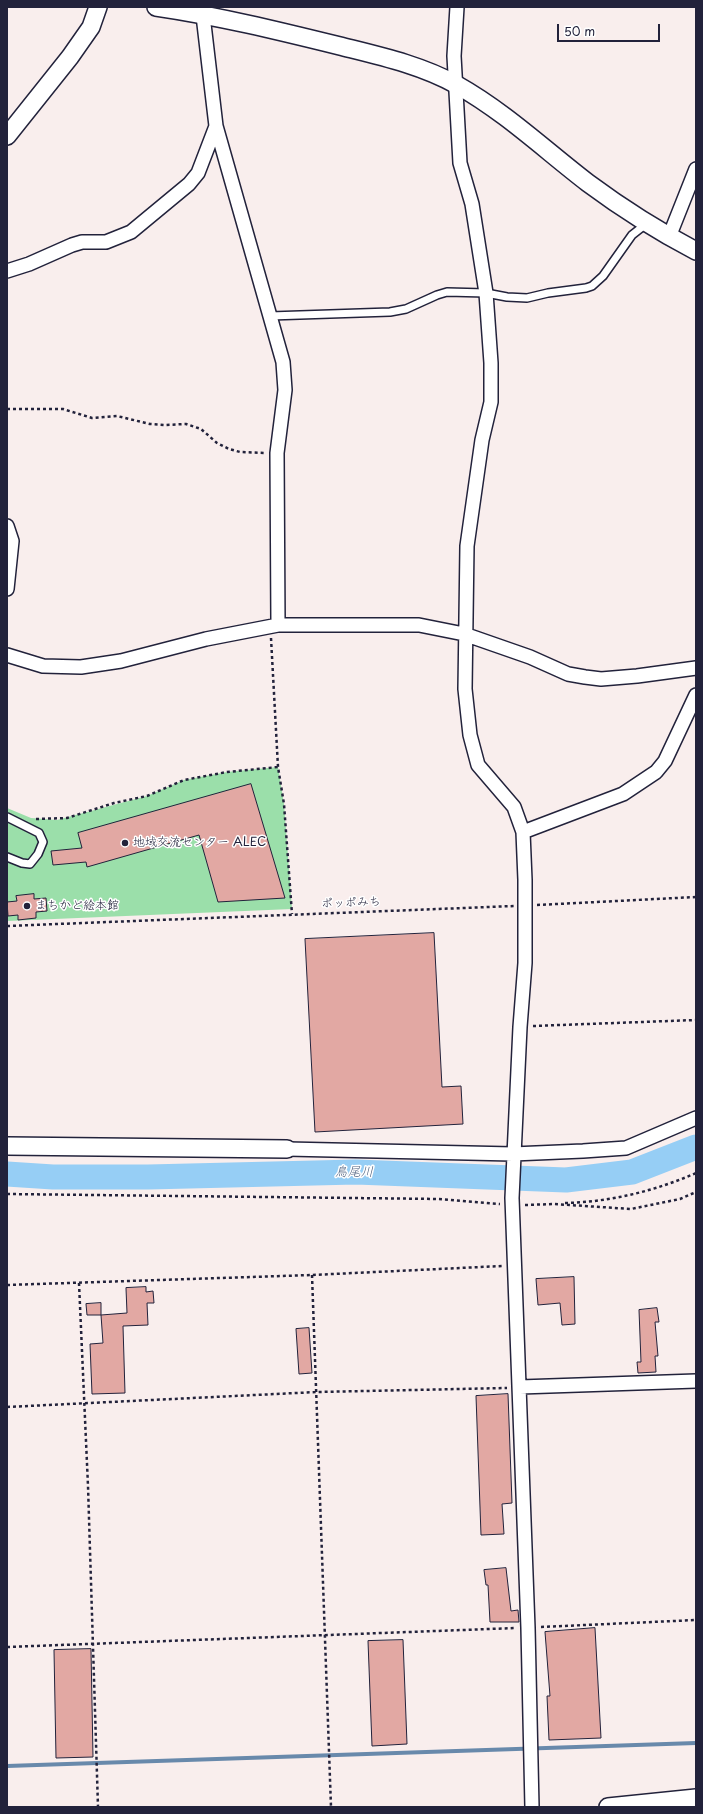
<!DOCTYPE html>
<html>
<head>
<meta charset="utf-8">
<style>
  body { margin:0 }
  #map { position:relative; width:703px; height:1814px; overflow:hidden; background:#f9eeed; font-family:"Playpen Sans",sans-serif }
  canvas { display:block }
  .frame { position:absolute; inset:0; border:8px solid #22223b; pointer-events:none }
  .scale { position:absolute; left:557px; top:24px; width:103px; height:18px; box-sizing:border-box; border:2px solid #22223b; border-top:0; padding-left:5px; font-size:12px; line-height:14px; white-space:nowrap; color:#22223b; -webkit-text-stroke:3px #fff; paint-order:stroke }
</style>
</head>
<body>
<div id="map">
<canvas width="703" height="1814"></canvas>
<div class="frame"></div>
<div class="scale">50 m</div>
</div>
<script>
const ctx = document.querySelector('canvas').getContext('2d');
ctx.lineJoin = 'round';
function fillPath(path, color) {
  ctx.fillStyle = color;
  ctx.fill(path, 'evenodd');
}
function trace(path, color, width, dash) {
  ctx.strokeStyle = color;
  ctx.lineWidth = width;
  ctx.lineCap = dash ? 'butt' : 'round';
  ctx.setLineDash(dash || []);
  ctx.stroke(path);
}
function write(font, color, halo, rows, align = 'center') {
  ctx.font = font + ' "Playpen Sans","Klee One",sans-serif';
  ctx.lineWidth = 3;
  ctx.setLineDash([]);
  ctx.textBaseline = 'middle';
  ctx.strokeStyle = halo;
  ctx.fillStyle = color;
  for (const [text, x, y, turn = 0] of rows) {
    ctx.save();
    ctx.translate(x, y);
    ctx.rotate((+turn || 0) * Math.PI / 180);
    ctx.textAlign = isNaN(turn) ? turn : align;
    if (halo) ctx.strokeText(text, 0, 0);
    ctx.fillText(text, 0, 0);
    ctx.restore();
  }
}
fillPath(new Path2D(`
  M278,767L284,804L292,909L7,921V808L31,818L57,820L147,796L184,780L227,772Z`), '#9bdfaa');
trace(new Path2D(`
  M7,1766L696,1743`), '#6889ab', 4);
trace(new Path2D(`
  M7,1174L53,1177H148L356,1172L566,1180L632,1172L696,1147`), '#96cef5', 25);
const building = new Path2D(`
  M251,784L285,898L218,902L199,835L87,867L86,862L53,865L51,851L82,848L78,833Z
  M34,894V899L46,898L47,911L36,912V918L18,920V915L8,916L7,902L17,901L16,896Z
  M434,933L442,1087L461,1086L463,1124L315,1132L305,939Z
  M574,1277L575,1324L562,1325L560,1303L538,1305L536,1279Z
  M146,1287V1292L153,1291L154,1303H147L148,1325L123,1326L125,1393L92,1394L90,1344L103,1343L101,1315L127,1313L126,1288Z
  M101,1303V1315H87L86,1304Z
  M657,1308L659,1322H655L658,1356H655L656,1372L638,1373L637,1362H641L639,1310Z
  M309,1328L312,1373L299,1374L296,1329Z
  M508,1394L512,1503L502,1504L504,1534L481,1535L476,1396Z
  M506,1568L511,1611L518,1610L519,1622H490L488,1585H486L484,1570Z
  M595,1628L601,1738L549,1740L547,1696H550L545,1632Z
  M403,1640L407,1744L372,1746L368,1641Z
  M91,1649L93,1757L56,1758L54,1650Z`);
fillPath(building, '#e2a8a3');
trace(building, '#22223b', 1);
const service = new Path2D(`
  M270,316L390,312L406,309L437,295L447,292L486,293L507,297L527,298L548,293L586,288L592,286L603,276L632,235L646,224
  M7,817L39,833L43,842L38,854L30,864L22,863L7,857`);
const minor = new Path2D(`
  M202,7L216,126L283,362L285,390L277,453L278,625
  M457,7L454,56L460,163L472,204L486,293L491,363V402L482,440L467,546L465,689L470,735L478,765L514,807L523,832L525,880V963L520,1027L512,1198L528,1628L532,1807
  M669,237L696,169
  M7,271L29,264L72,245L82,242H106L131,232L189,184L198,173L216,126
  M7,526L12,541L7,589
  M7,655L43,666L81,667L121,661L206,639L278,625H419L464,634L530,657L568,674L585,677L601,679L637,676L696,668
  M523,832L623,794L656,772L665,761L696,695
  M287,1149L513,1154L583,1151L626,1148L696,1118
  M520,1387L696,1381`);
const tertiary = new Path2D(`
  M156,7C218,16 279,31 340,46C380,56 421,65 457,85C505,112 545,150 588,183C623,209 658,231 696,251
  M7,136L70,57L91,27L98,7
  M7,1146L287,1149
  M608,1807L696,1798`);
trace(service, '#22223b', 10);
trace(minor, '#22223b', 16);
trace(tertiary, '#22223b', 20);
trace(new Path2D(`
  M7,409H63L92,418L117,416L150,424L165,425L186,424L201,429L217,443L229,449L240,452L264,453
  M271,638L278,767L284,804L292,914
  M36,819L67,818L114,803L147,796L184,780L227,772L278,767
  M537,905L696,897
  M7,926L514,906
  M533,1026L696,1020
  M7,1194L439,1199L500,1204
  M565,1203C610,1202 655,1191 696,1173
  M525,1205L554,1204L631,1209L680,1199L696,1192
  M312,1275L331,1807
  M79,1283L88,1486L98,1807
  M7,1285L312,1275L502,1266
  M7,1407L317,1392L507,1388
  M541,1627L696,1620
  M7,1647L516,1628`), '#22223b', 2.5, [3, 3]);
trace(service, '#fff', 7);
trace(minor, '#fff', 13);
trace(tertiary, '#fff', 17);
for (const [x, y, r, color] of [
  [125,843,4,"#22223b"],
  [27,906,4,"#22223b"]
]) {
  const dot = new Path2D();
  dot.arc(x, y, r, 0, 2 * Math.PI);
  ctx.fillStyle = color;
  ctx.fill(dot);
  trace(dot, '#fff', 1.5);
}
write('12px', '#22223b', '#fff', [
  ["地域交流センター ALEC",133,843],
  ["まちかど絵本館",35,906]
], 'left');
write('12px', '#22223b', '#fff', [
  ["ポッポみち",351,903,-2]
]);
write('italic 13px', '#4b5e7c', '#fff', [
  ["鳥尾川",354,1172]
]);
</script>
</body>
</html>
